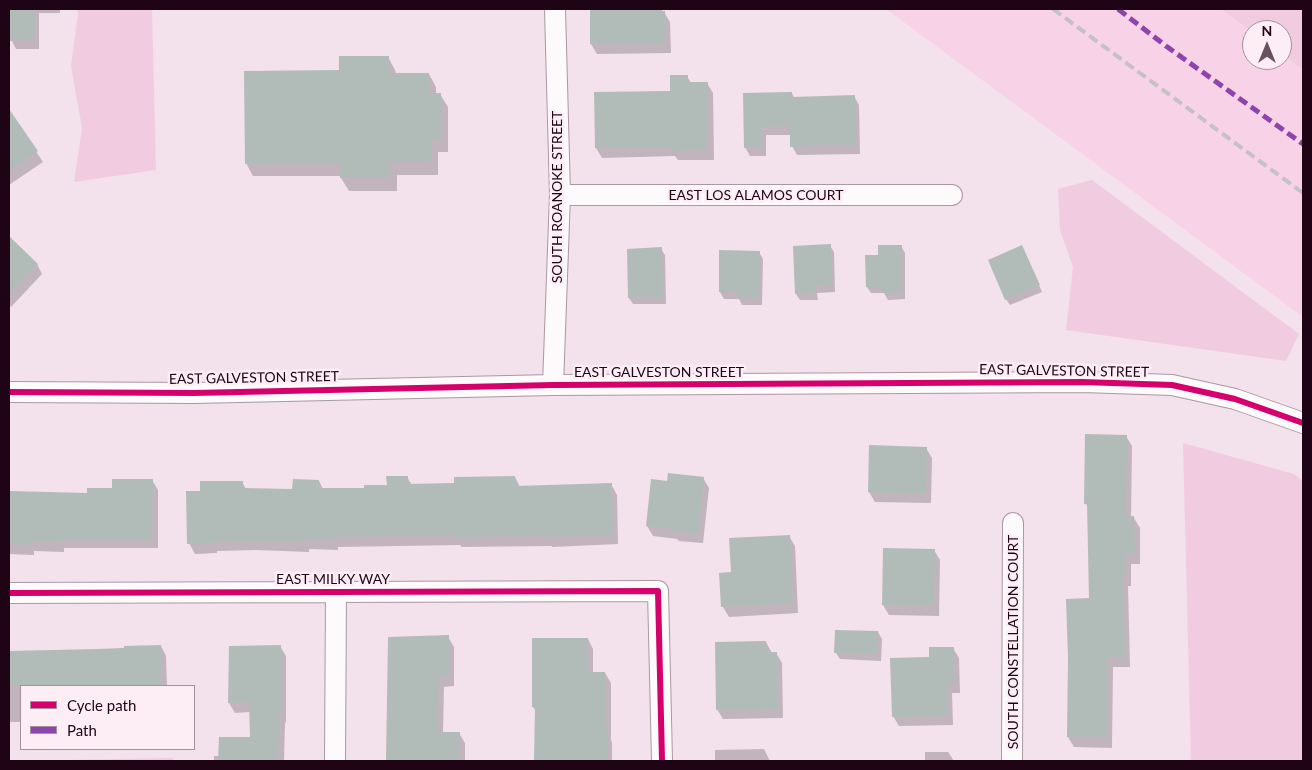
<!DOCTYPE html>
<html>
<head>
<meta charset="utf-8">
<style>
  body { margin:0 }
  #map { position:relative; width:1312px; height:770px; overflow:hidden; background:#f3e1eb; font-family:Lato,sans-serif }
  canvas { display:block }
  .frame { position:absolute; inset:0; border:10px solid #1e0415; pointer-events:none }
  .legend { position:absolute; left:20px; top:685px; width:175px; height:65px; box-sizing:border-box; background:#fdedf5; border:1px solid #a4909b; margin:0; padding:6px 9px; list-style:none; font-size:15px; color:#1e0415 }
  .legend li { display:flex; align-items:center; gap:10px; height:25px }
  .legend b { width:25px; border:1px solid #a4909b }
  .north { position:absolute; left:1242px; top:20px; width:50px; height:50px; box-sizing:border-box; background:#fdedf5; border:1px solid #a4909b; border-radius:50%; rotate:0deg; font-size:14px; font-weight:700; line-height:20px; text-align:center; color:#1e0415 }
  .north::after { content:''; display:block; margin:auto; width:18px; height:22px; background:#695160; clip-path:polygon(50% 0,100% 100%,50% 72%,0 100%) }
</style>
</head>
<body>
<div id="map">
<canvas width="1312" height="770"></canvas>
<div class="frame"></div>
<ul class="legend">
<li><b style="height:6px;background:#d6006c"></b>Cycle path</li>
<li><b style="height:6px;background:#8e44ad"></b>Path</li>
</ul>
<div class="north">N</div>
</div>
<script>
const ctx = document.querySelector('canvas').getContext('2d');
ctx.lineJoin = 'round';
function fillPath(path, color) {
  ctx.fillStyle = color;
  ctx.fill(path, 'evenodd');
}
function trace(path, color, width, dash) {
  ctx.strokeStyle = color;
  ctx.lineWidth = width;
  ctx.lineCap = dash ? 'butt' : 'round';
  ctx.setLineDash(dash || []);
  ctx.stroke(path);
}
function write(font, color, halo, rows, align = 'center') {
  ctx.font = font + ' Lato,sans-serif';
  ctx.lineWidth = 5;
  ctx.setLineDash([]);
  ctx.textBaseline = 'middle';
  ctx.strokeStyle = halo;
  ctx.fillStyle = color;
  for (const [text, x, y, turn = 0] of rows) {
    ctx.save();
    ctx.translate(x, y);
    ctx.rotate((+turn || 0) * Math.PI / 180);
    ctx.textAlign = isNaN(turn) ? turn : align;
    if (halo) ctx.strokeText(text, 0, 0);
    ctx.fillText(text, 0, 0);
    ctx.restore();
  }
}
fillPath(new Path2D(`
  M886,9H1221L1252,32V60H1282V54L1303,70V317Z`), '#f8d3e8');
fillPath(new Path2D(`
  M77,9H152L156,170L74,182L82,128L71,66L78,14Z
  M1221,9H1303V70L1282,54V30H1252V32Z
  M1092,180L1299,334L1286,361L1066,330L1073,267L1060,230L1058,189Z
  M1183,443L1294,474L1303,481V761H1191Z
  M173,758V761H9Z`), '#f1cce1');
fillPath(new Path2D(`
  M9,9H60V13H39V49H16L12,41H9Z
  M591,9H662V12H664L670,22L671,53L597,54L591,44Z
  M388,57L395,70L396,74H429L436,87V94H440L448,107V152H438V175H397V191H349L341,178V176H253L246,163L340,72Z
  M687,76L691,83H707L713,93L714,160H678L675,156L602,158L596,148V93L671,92Z
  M792,93L794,98L854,96L859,105L860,154L797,155L792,146L791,135H766V156H750L745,147L744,94Z
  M11,114L43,162L9,185V116Z
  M9,238L37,264L42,274L11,307L9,305Z
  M830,246L834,252L835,292L817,293L818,300H800L796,294Z
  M901,246L905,253V299L888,300L884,293H871L867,287L880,256Z
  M1022,246L1042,292L1010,305L1006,299Z
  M661,249L665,255L666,304H633L629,298Z
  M720,251L759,252L763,259L762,305H742L739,299H724L720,292Z
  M1126,436L1132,446L1131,518H1134L1140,528V564H1131V586H1128L1130,667H1113L1112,748L1074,747L1068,737L1069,658L1091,600L1089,509L1086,504Z
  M871,446L926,448L932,458L931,503L875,502L869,492Z
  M407,477L412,485H455L515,477L520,487L611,484L617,495L618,544L552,547V546L462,547L460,545L338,547V550L309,549V552L256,550L217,551V553L195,554L189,543L202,492L242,482L246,489L294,490L319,481L323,489H365L388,486Z
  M703,478L709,488L703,543L679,541L677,539L653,536L647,526L668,482Z
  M152,480L158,490V548H64V552L34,551V555L9,554V492L88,494L114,490Z
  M789,536L795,546L798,613L729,617L723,607L721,574L732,573Z
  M934,550L940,560L939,616L889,615L883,605Z
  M878,632L882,639L881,661L840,659L836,653Z
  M448,637L454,647V686L444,687L443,733H459L465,743V761H388L389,638Z
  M588,639L593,649V673H605L611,683V740L612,743V761H535L536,711L533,707Z
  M766,642L772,653H776L782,663L783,718L723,719L717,709Z
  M161,646L166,656L167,686H21V722H9V652L97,650Z
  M280,646L286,656V722L285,723L284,761H214V756H220L251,739L250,712L235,713L229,703Z
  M953,648L959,658L960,693H952L953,725L899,726L893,716L931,658Z
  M764,749L770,761H715V750Z
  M925,752H948L954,761H925Z`), '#0003');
fillPath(new Path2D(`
  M9,9H35L34,40H10Z
  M590,9H658V11H665L666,43L590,44Z
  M339,56H389V73H429L430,93H441V139H431V162H390V178H340V163L245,164L244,71L339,70Z
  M670,75H688V82H708V150L671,151V147L595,148L594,92L670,91Z
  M792,92V97L855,95L856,145L790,147V126L762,127L761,147L744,148L743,93Z
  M9,109L38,151L9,171Z
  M9,236L38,264L9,294Z
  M831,244L832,286H814L815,293L795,294L793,246Z
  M878,245H902V293H882V287H866L865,255H878Z
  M1022,245L1040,285L1005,300L988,260Z
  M662,247L663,297L628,298L627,249Z
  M719,250L760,251L759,298H737V292H719Z
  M1085,434L1127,435L1126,517L1134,516L1135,554H1125L1126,576H1123L1125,657H1108L1107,738L1067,737L1068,658L1066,599L1089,598L1087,504H1084Z
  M869,445L927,447L926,494L868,492Z
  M668,473L704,477L698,534L672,531V529L646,526L651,479L667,481Z
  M386,476H408V484L454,483V477L515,476L516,486L612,483L613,535L545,537V536L455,537V535L333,537V540L304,539V542L250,541L212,542L213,543L187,544L186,491H200V481H243V488L292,489L293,479L319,480V488H364V485H387Z
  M112,479H153L152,539H59V542H29V545L9,544V491L87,493V488H112Z
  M790,535L793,603L721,607L719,573L731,572L729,538Z
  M883,548L935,549L934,606L882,605Z
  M835,630L878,631V654L834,653Z
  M449,635V676L439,677L437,732H460V761H386L388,637Z
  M532,638H588V672H605V731L607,732V761H534L535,707H532Z
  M766,641L767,652H777L778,709L716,710L715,642Z
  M161,645L162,686H9V651L97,649L124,648V646Z
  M281,645V713H280L278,761H218L219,737H250L249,702L228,703L229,646Z
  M929,647H954V683H947L948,716L892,717L890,658L929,657Z`), '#b1bcb8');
const street = new Path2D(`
  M560,195H952
  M553,385L560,195L555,9
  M9,392L194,393L553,385L1083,382L1172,385L1235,399L1303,423
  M9,593L658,591L662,761
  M335,761L336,591
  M1012,761L1013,523`);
trace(street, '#ac97a3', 22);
trace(street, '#fdfafc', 20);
trace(new Path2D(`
  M1053,9L1303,193`), '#c6c1c4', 4, [10, 5]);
trace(new Path2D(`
  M1118,9L1166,46L1303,144`), '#8e44ad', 5, [10, 5]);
trace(new Path2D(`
  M9,392L194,393L553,385L1083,382L1172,385L1235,399L1303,423
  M9,593L658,591L662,761`), '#d6006c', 6);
write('14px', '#1e0415', '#fdedf5', [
  ["EAST LOS ALAMOS COURT",756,195],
  ["SOUTH ROANOKE STREET",557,197,-90],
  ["EAST GALVESTON STREET",1064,371,1],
  ["EAST GALVESTON STREET",659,372],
  ["EAST GALVESTON STREET",254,378,-1],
  ["EAST MILKY WAY",333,579],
  ["SOUTH CONSTELLATION COURT",1013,642,-90]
]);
</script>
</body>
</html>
